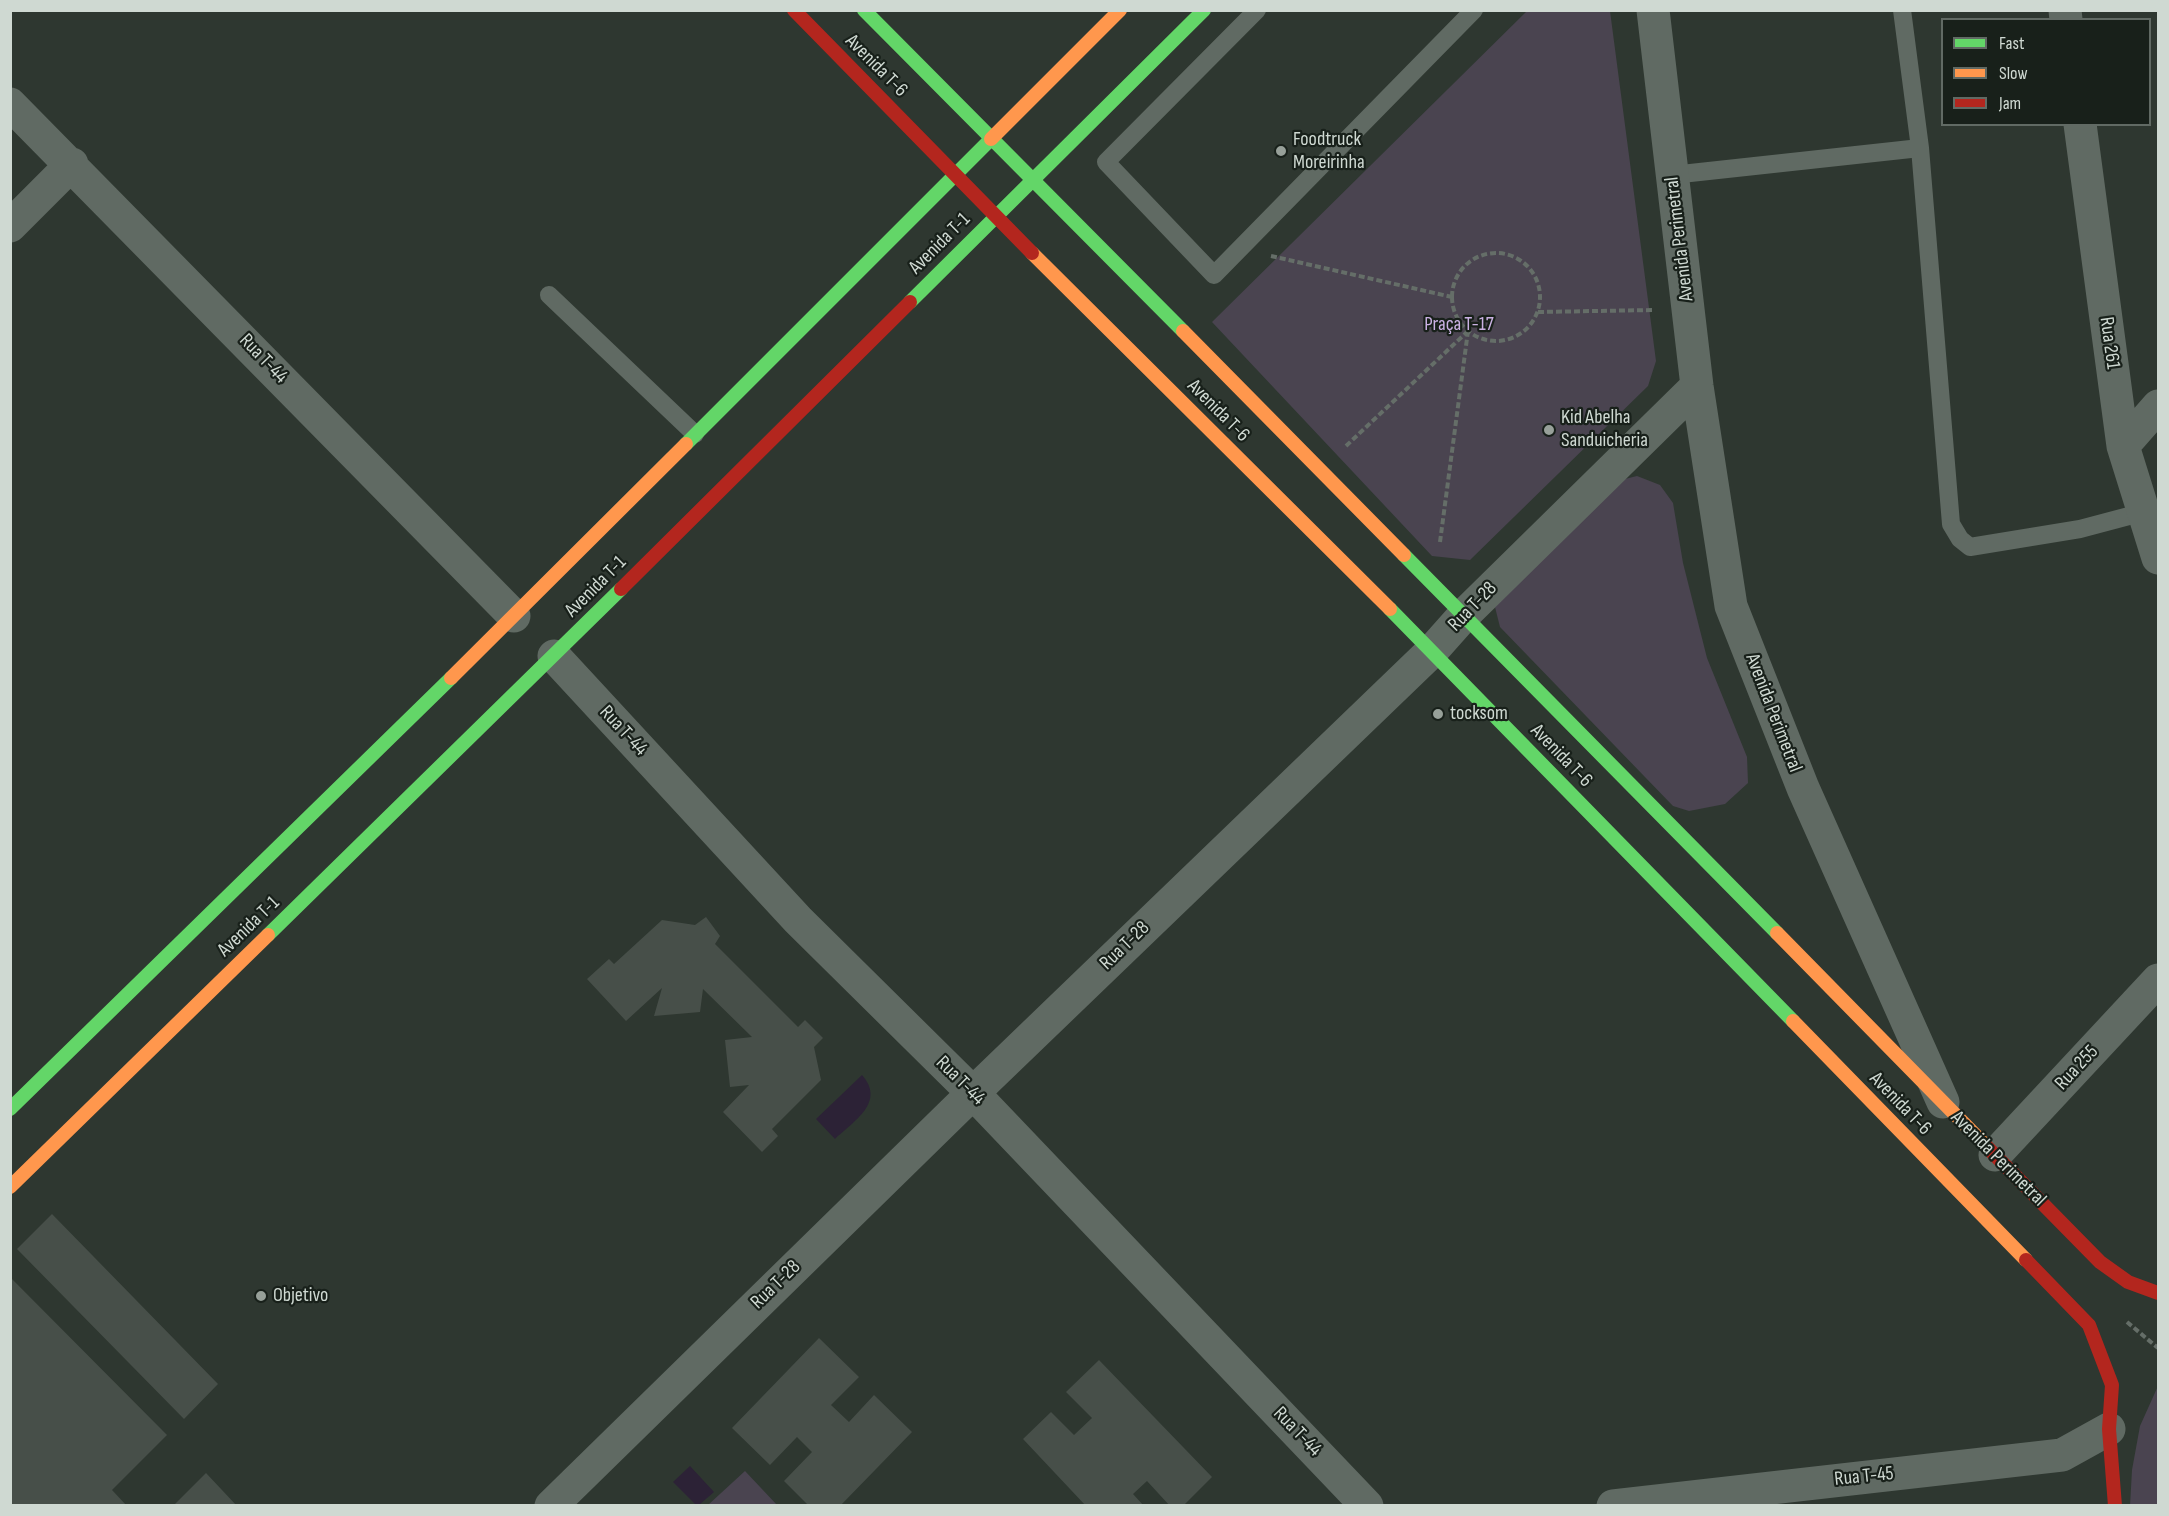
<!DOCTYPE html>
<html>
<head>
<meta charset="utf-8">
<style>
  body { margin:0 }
  #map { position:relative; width:2169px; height:1516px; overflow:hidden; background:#2e3730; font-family:"Sofia Sans Condensed",sans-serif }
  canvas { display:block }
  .frame { position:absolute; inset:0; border:12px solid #cfd9d2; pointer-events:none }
  .legend { position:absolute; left:1941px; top:18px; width:210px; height:108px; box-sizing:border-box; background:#18201a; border:2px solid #616a64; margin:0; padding:8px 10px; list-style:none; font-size:18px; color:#cfd9d2 }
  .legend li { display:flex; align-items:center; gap:12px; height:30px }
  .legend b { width:30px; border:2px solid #616a64 }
</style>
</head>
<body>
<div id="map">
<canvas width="2169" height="1516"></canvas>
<div class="frame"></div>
<ul class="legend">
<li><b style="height:8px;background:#63d668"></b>Fast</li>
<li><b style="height:8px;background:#ff974d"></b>Slow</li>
<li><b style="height:8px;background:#b3261e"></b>Jam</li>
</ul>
</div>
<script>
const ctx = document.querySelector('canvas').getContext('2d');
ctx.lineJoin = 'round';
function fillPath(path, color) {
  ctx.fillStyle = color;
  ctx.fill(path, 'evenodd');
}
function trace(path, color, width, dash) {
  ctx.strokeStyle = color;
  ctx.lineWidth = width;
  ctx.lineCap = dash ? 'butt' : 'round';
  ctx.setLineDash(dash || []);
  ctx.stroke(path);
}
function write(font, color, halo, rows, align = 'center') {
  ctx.font = font + ' "Sofia Sans Condensed",sans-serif';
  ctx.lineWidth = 4.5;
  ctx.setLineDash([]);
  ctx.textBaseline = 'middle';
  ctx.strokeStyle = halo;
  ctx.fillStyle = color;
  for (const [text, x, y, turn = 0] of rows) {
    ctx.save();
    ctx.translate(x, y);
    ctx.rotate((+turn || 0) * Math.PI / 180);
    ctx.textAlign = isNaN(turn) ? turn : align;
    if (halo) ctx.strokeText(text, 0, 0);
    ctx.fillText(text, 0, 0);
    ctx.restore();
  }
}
fillPath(new Path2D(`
  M1527,11H1610L1656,361L1648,386L1470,560L1432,556L1212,322Z
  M1637,476L1660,485L1673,503L1683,563L1707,658L1747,757L1748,783L1725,804L1689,811L1673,806L1500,627L1495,607L1621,480Z
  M2158,1386V1505L2130,1506L2132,1470L2140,1426Z
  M745,1471L777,1505H708Z`), '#4a4450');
fillPath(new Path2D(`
  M862,1075C886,1102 854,1121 835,1139L816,1119Z
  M690,1466L714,1492L699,1505H696L673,1482Z`), '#2c2236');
fillPath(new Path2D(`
  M706,917L720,936L715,944L798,1027L805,1020L823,1038L814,1047L821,1080L772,1129L778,1136L762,1152L723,1112L749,1085L730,1087L725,1040L752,1037L703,989L700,1012L654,1016L662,988L626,1021L587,979L609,959L614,964L662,920L695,925Z
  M52,1214L218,1384L184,1419L17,1249Z
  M10,1277L167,1435L112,1490L127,1506H10Z
  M819,1338L859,1377L831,1405L849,1422L874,1395L912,1432L840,1506H809L784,1481L812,1452L797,1437L770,1465L732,1428Z
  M1099,1360L1212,1477L1183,1506H1170L1147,1481L1133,1494L1144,1506H1086L1023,1439L1051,1412L1074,1435L1092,1418L1066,1392Z
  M206,1473L237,1506H173Z`), '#474f49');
trace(new Path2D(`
  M1452 297a44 44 0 1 1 88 0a44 44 0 1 1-88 0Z
  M1271,256L1452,297
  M1538,312L1654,310
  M1346,446L1467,332
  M1440,542L1468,331
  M2127,1322L2158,1348`), '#656e68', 4, [6, 3]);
trace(new Path2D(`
  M1257,10L1106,162L1214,275L1474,10
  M1902,10L1920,148L1951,524L1960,539L1970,547L2080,529L2144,512
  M1672,175L1920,148
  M549,295L695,434`), '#606a63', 18);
trace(new Path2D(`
  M1653,10L1697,386L1731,606L1803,788L1943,1102
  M2065,10L2066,20
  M10,104L514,616
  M2080,124L2123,446L2158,558
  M10,226L72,164
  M2123,446L2158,406
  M554,656L798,920L973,1093L1367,1506
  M1995,1155L2158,980
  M551,1506L973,1093L1432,651L1464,615L1697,386
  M1613,1506L2062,1455L2109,1429`), '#606a63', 33);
trace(new Path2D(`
  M864,10L1183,331
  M910,302L1204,10
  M686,444L991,139
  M1404,555L1777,933
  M1390,609L1793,1021
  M268,935L621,589
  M10,1109L451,678`), '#63d668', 14);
trace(new Path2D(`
  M991,139L1120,10
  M1032,253L1390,609
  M1183,331L1404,555
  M451,678L686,444
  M1777,933L1986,1146
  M1793,1021L2026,1260
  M10,1187L268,935`), '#ff974d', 14);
trace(new Path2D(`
  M794,10L1032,253
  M621,589L910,302
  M1986,1146L2100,1262L2128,1282L2158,1293
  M2026,1260L2089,1325L2112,1385L2109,1429L2115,1506`), '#b3261e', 14);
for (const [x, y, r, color] of [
  [1281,151,6,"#97a099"],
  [1549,430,6,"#97a099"],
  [1438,714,6,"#97a099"],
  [261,1296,6,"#97a099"]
]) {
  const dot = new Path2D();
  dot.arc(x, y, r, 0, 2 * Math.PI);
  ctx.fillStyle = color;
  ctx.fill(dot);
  trace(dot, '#18201a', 2);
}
write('20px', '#cfd9d2', '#18201a', [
  ["Avenida T-6",876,66,45],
  ["Avenida Perimetral",1680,239,-97],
  ["Avenida T-1",940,244,-45],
  ["Rua 261",2109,343,82],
  ["Rua T-44",263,359,46],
  ["Avenida T-6",1218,411,45],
  ["Avenida T-1",596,587,-45],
  ["Rua T-28",1473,607,-46],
  ["Avenida Perimetral",1773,713,69],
  ["Rua T-44",623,731,47],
  ["Avenida T-6",1561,756,46],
  ["Avenida T-1",249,927,-44],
  ["Rua T-28",1125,946,-44],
  ["Rua 255",2077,1068,-47],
  ["Rua T-44",960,1081,45],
  ["Avenida T-6",1900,1104,46],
  ["Avenida Perimetral",1998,1159,45],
  ["Rua T-28",776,1285,-44],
  ["Rua T-44",1297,1432,46],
  ["Rua T-45",1864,1477,-6]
]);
write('20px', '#cfd9d2', '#18201a', [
  ["Foodtruck",1293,140],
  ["Moreirinha",1293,163],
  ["Kid Abelha",1561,418],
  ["Sanduicheria",1561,441],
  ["tocksom",1450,714],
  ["Objetivo",273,1296]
], 'left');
write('20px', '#cbb2e4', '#18201a', [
  ["Praça T-17",1459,325]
]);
</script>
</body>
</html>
